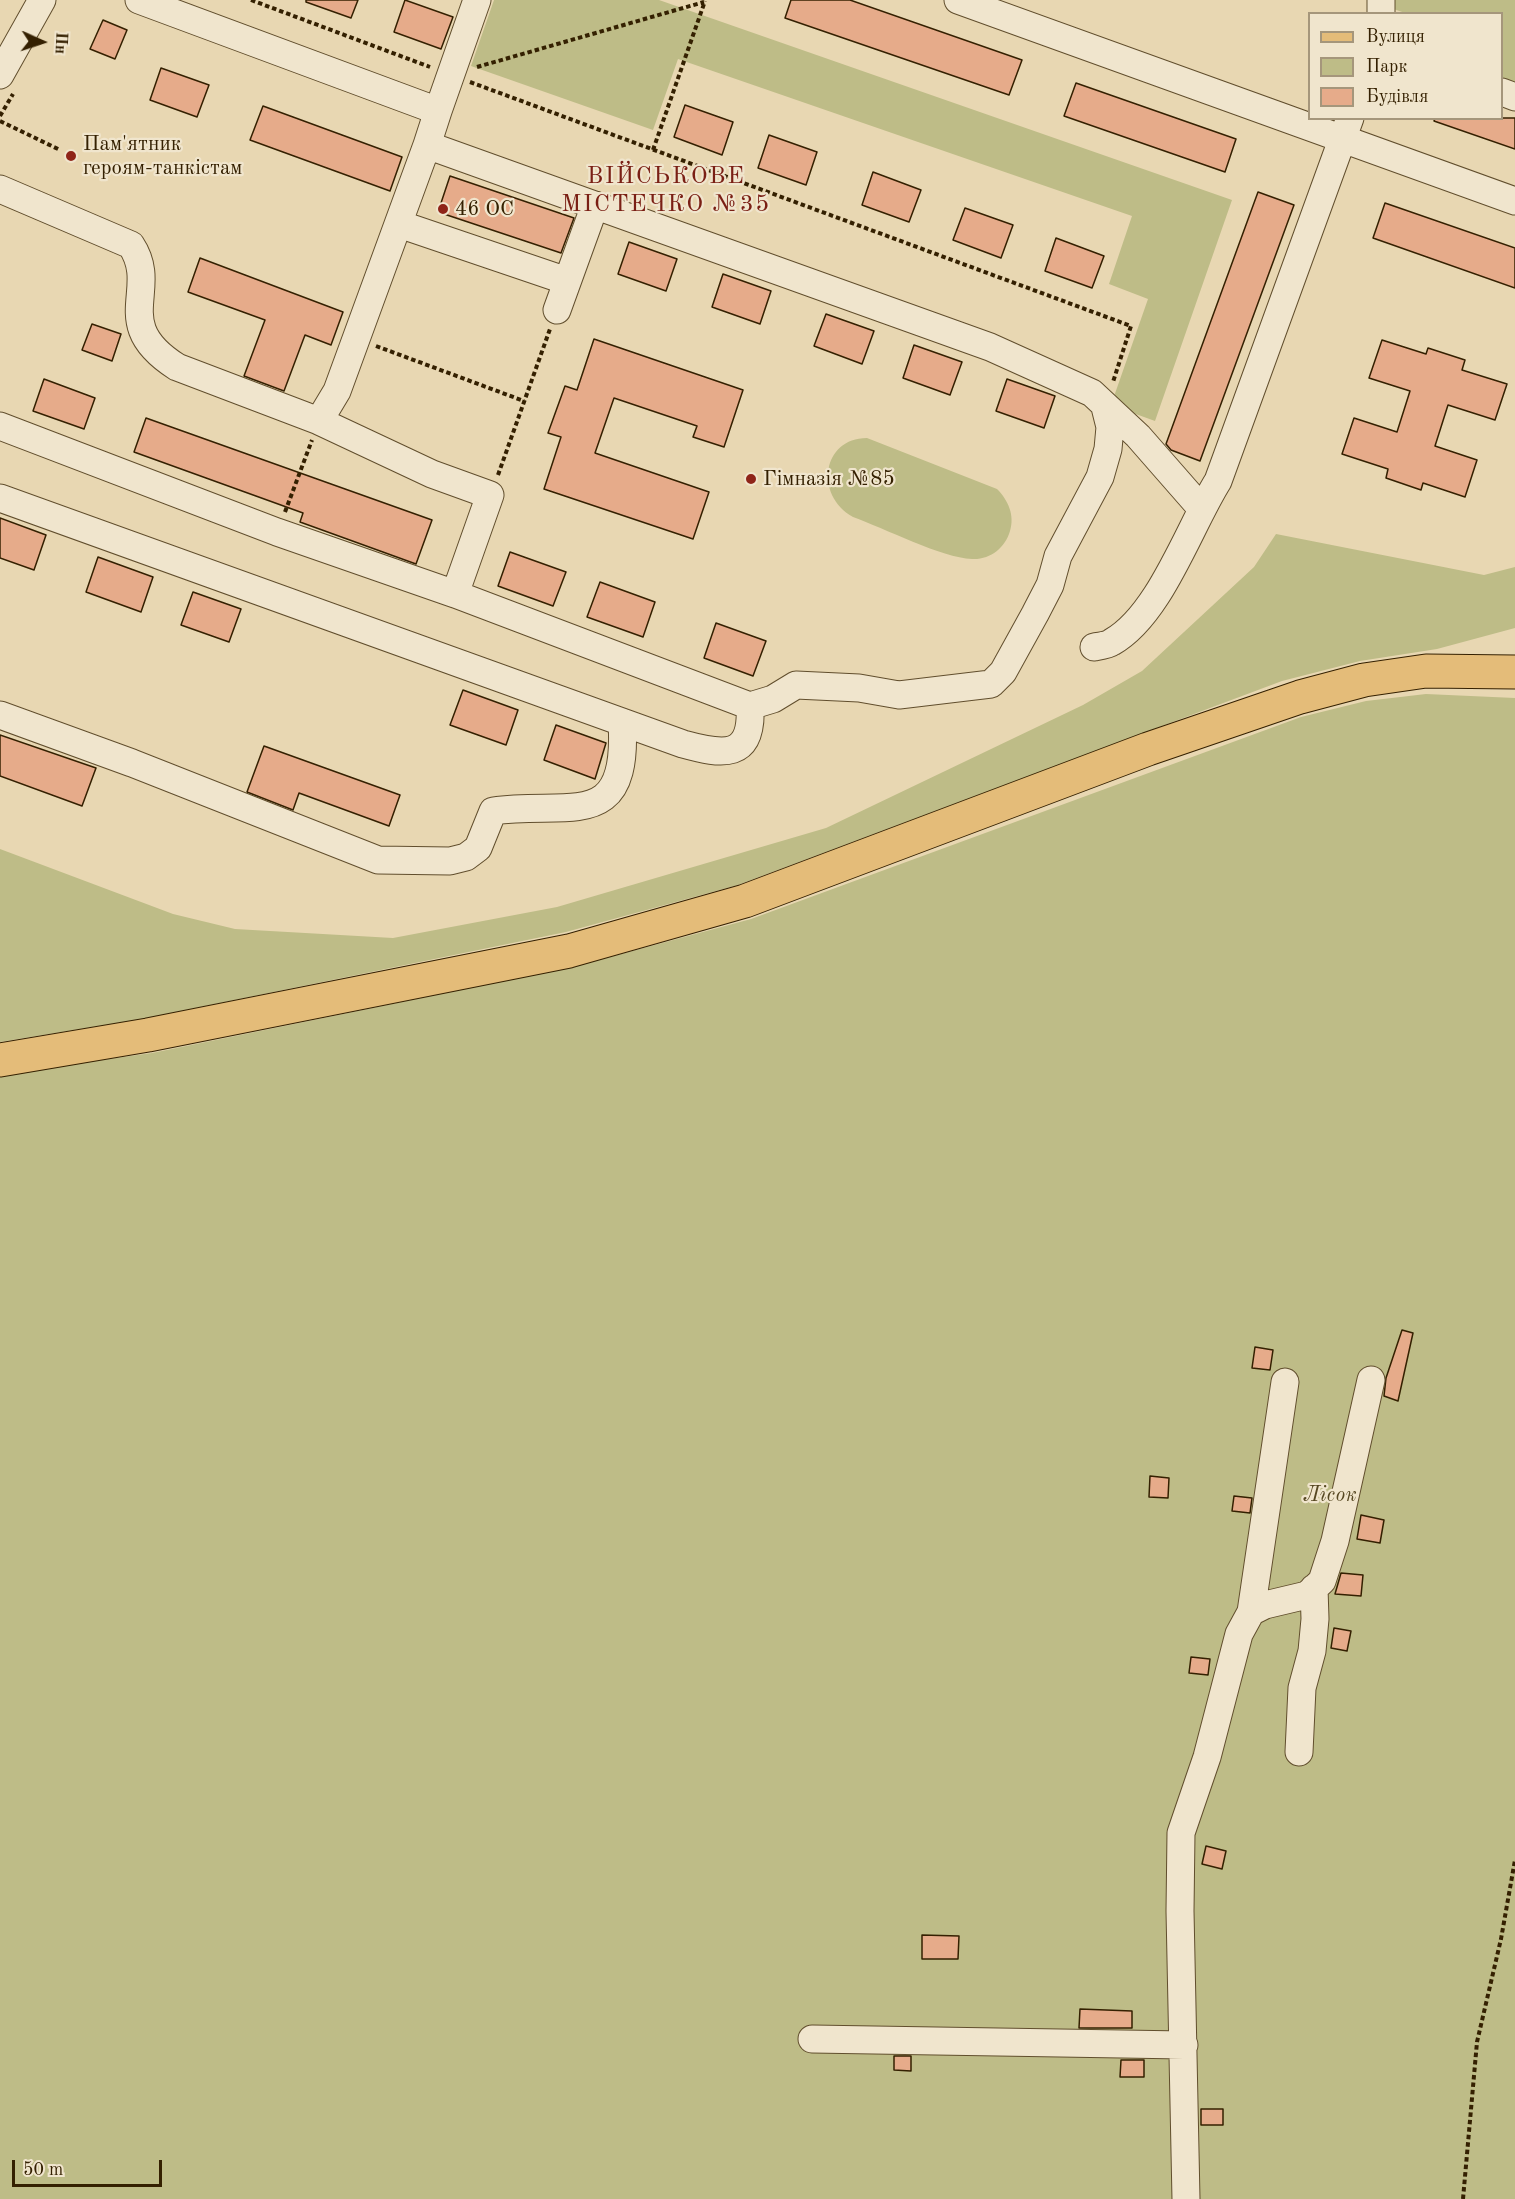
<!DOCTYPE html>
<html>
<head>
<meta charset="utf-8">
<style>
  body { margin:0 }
  #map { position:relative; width:1515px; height:2199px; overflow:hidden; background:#e8d7b2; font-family:"Old Standard TT",serif }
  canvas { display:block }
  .legend { position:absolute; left:1308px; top:12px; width:195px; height:108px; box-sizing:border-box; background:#f0e5cd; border:2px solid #a5967b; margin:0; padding:8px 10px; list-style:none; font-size:18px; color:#342001 }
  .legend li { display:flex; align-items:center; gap:12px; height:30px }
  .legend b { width:30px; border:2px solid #a5967b }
  .north { position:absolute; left:12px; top:12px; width:60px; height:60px; -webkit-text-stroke:4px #f0e5cd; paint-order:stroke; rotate:93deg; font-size:16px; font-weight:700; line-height:24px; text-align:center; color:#342001 }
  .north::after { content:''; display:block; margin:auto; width:21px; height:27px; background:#342001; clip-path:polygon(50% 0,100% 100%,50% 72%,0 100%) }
  .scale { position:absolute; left:12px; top:2160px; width:150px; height:27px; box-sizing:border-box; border:3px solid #342001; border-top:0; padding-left:8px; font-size:18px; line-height:21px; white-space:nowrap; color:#342001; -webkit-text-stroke:4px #f0e5cd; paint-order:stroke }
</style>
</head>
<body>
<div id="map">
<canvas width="1515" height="2199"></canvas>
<ul class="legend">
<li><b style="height:8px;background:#e4bc79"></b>Вулиця</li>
<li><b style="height:16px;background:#bebc87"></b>Парк</li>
<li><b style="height:16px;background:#e6ab8a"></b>Будівля</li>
</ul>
<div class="north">Пн</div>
<div class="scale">50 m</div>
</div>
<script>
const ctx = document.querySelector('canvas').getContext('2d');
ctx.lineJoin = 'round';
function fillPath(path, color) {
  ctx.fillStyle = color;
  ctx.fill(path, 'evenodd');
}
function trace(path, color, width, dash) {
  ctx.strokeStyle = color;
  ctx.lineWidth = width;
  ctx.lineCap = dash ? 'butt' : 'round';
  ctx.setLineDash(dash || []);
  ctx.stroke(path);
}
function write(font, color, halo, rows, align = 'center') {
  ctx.font = font + ' "Old Standard TT",serif';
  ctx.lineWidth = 4.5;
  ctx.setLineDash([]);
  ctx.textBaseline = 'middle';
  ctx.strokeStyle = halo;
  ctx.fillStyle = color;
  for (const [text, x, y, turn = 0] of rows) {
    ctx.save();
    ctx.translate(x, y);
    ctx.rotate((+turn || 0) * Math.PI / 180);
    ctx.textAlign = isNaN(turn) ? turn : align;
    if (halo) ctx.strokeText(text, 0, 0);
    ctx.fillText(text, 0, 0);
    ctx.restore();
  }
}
fillPath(new Path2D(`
  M494,0H659L1232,200L1155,421L1111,405L1148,299L1109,284L1132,216L678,59L653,130L471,66Z
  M1387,0H1515V89L1502,84V14L1405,13L1388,7Z
  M867,438L997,489C1008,500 1015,515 1010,531C1005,548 990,560 972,559C942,558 884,528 853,517C814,495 822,438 867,438Z
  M1276,534L1484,575L1515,567V628L1437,649L1360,661L1282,681L738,885L566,932L142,1019L0,1042V849L173,914L235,929L393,938L557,907L826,828L1083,705L1142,671L1254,567Z
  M1426,694L1515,698V2199H0V1074L152,1053L573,967L751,919L1301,717L1366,701Z`), '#bebc87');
const building = new Path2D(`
  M306,0H358L351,18L306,2Z
  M405,0L453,17L441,49L394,32Z
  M791,0H850L1022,60L1009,95L785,18Z
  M103,20L127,30L115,59L90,49Z
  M161,68L209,85L197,117L150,100Z
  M1076,83L1236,139L1225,172L1064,116Z
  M685,105L733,122L722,155L674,137Z
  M263,106L402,157L390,191L250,140Z
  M1435,118H1515V149L1434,121Z
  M769,135L817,152L806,185L758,168Z
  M873,172L921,190L909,222L862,205Z
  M450,176L574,218L561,253L438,212Z
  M1258,192L1294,205L1200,461L1171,450L1166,444Z
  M1385,203L1515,248V288L1373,238Z
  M965,208L1013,225L1001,258L953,240Z
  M1056,238L1104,256L1092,288L1045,271Z
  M629,242L677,259L666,291L618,274Z
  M200,258L343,312L331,345L305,335L284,391L244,376L265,320L188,292Z
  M723,274L771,291L760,324L712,307Z
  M826,314L874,331L862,364L814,346Z
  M92,324L121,334L112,361L82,350Z
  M594,339L743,390L724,447L693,437L697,426L614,398L595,453L709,492L693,539L544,489L561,437L548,433L565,386L577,390Z
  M1382,340L1426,354L1428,348L1465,360L1462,370L1507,384L1495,420L1448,405L1435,446L1477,460L1465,497L1423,483L1421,490L1386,478L1388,469L1342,454L1354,418L1397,432L1410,391L1369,378Z
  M914,345L962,362L950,395L903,378Z
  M44,379L95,398L84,429L33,411Z
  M1007,379L1055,396L1044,428L996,411Z
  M146,418L432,520L416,564L300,522L303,513L134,452Z
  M0,518L46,535L34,570L0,558Z
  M510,552L566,572L553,606L498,586Z
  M98,557L153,577L141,612L86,592Z
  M600,582L655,602L643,637L587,617Z
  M193,592L241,609L229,642L181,625Z
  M716,623L766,641L753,676L704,658Z
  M463,690L518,710L506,745L450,725Z
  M556,725L606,743L595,779L544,760Z
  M0,735L96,768L82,806L0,776Z
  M264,746L400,795L389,826L299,793L293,810L247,792Z
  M1402,1330L1413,1333L1398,1401L1384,1396L1386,1378Z
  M1255,1347L1273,1350L1270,1370L1252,1368Z
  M1150,1476L1169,1478L1168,1498L1149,1497Z
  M1234,1496L1252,1498L1250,1513L1232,1511Z
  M1361,1515L1384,1520L1380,1543L1357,1539Z
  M1341,1573L1363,1575L1361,1596L1335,1594Z
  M1334,1628L1351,1631L1347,1651L1331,1648Z
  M1191,1657L1210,1659L1208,1675L1189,1673Z
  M1206,1846L1226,1851L1222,1869L1202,1864Z
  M922,1935L959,1936L958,1959H922Z
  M1080,2009L1132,2011V2028H1079Z
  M894,2056H911V2071L894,2070Z
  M1121,2060H1144V2077H1120Z
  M1201,2109H1223V2125H1201Z`);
fillPath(building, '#e6ab8a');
trace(building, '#342001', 1.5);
const minor = new Path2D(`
  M139,0L438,111L427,145L990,347L1092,393L1138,436L1201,508
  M958,0L1515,201
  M1381,0V14
  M0,75L42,0
  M1502,92L1515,97
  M438,111L477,0
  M427,145L337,391L319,421L432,474L490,495L455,594
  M0,189L131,245C161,290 108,323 177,367L319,421
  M399,224L567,281
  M557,310L595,205
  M0,426L277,532L455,594L750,706L773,699L796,685L859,688L899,695L991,684L1003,672L1035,614L1050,585L1058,556L1100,477L1108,449L1110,427L1105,407
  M0,498L683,744C723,755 753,760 750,706
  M1094,647C1100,646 1108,645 1112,642C1160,615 1189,527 1218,481L1350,118
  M0,715L132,763L378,860L450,861L466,857L478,848L493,811C570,800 629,834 622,722
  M1251,1612L1285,1382
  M1299,1752L1302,1688L1312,1651L1315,1619L1314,1588
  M812,2039L1184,2045
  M1186,2199L1180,1911L1181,1833L1207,1757L1239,1634L1251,1612L1265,1605L1307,1595L1322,1581L1335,1541L1371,1380`);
const major = new Path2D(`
  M0,1060L148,1035L569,951L745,901L1148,749L1300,697L1364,680L1426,671L1515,672`);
trace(minor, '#614e2d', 29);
trace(major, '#342001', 35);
trace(new Path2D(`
  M251,0L430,67
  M477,67L704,2
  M470,82L1131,326L1113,382
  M0,116L13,94
  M0,121L60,150
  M653,150L705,1
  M376,346L524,401
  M498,475L550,329
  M285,512L312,440
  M1463,2199L1477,2042L1501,1939L1515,1860`), '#342001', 4, [4.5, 3]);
trace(minor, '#f0e5cd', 27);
trace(major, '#e4bc79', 33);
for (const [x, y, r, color] of [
  [71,156,6,"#8f2418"],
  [443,209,6,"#8f2418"],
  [751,479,6,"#8f2418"]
]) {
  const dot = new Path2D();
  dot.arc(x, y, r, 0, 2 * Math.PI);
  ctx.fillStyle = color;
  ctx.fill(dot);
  trace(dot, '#f0e5cd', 2);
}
write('21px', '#342001', '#f0e5cd', [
  ["Пам'ятник",83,144],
  ["героям-танкістам",83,168],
  ["46 ОС",455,209],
  ["Гімназія №85",763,479]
], 'left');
write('italic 21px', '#564722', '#f0e5cd', [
  ["Лісок",1330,1495]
]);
ctx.letterSpacing = '1.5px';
write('24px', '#7a1f14', '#f0e5cd', [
  ["ВІЙСЬКОВЕ",666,177],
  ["МІСТЕЧКО №35",666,205]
]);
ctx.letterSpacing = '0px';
</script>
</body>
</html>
